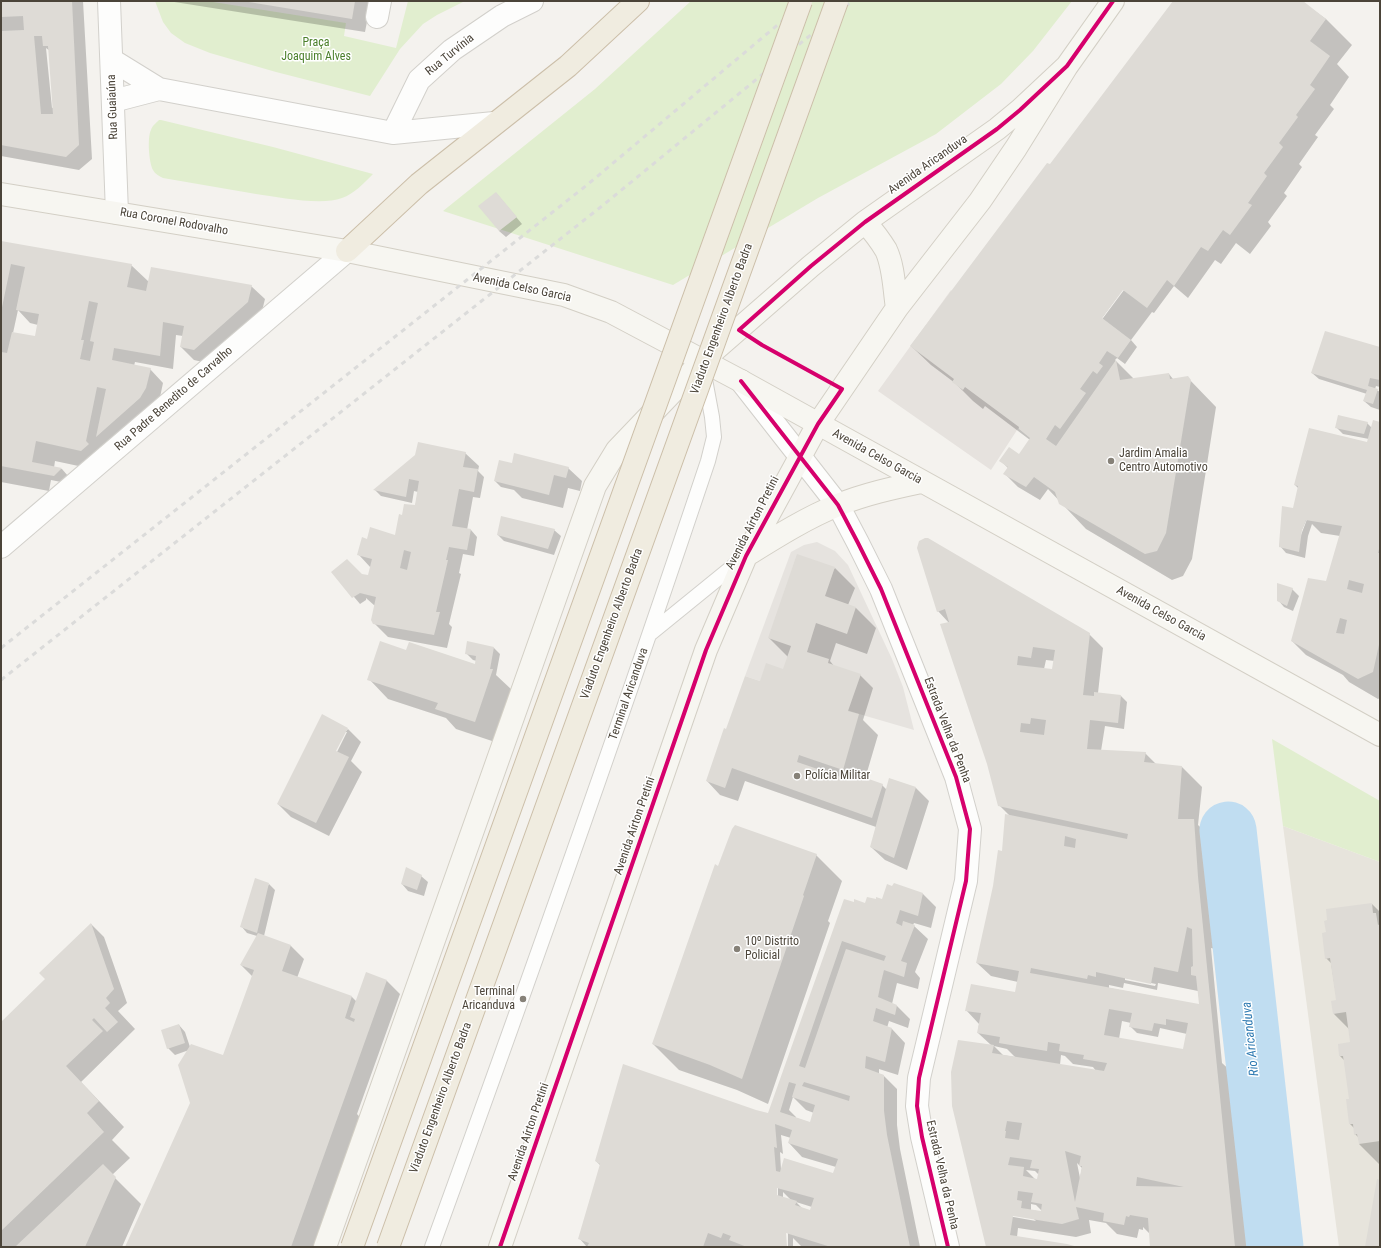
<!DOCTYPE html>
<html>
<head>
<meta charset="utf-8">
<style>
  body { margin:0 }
  #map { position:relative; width:1381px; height:1248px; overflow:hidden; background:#f4f2ee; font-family:"Roboto Condensed",sans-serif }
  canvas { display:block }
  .frame { position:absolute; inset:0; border:2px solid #4b4439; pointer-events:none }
</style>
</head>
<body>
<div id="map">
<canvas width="1381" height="1248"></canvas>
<div class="frame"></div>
</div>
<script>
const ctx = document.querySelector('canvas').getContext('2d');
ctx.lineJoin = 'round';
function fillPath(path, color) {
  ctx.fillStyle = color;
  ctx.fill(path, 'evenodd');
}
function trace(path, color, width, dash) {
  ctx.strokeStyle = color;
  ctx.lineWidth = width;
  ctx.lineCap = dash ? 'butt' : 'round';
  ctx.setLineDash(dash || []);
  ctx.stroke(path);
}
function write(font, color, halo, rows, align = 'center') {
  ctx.font = font + ' "Roboto Condensed",sans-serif';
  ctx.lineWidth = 3;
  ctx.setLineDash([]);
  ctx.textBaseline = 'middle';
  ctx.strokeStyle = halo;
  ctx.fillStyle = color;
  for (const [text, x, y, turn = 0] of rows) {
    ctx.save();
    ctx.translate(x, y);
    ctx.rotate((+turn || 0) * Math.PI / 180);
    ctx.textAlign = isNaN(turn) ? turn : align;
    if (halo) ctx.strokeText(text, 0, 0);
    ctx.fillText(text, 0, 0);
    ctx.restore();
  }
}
fillPath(new Path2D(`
  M1283,826L1380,862V1247H1339Z`), '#e7e4dc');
fillPath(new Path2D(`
  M951,290L1061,373L1019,427L991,470L878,391Z`), '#e6e2de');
fillPath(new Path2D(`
  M155,1H207L346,23L344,36L396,48L408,1H465L437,15L423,24L400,49L370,96L276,72L210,53L185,43L171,33L163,22Z
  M691,1H1072L1033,51L1001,84L936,134L818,198L673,285L443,211L595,89Z
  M159,120H161L273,147L373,174C364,183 354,194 342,198C321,206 279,197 256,194C225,189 194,183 163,178C159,176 155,174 153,170C149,163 147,137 151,130C152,126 156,123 159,120Z
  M1272,739L1380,801V862L1283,826Z`), '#e1eecf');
fillPath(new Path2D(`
  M817,542L835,551L848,565L892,659L903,687L914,730L859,714L745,676L791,552L804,545Z`), '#e6e3df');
fillPath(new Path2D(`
  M1,1H83L92,159L79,170L1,156ZM46,48L50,51L54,107L52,108Z
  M168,1H371L365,32Z
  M1174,1H1301L1326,19L1352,45L1337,64L1349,77L1330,105L1334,109L1315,135L1318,137L1299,164L1302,167L1284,193L1287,196L1268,222L1271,226L1250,254L1236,243L1221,264L1215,260L1188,298L1174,286L1154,313L1152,312L1131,340L1137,347L1125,364L1117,358L1115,360L1134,379L1169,374L1173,379L1187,377L1216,407L1192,559L1183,576L1172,580L1086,529L1048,489L1040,500L1018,487L1005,474L1009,469L1001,461L1019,456L1030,440L985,406L983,409L973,401L955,383L931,365L911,346L1050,166ZM1123,289L1124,290L1059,377Z
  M496,193L522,224L506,237L499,231Z
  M1,242L131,265L149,282L251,286L265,299L261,315L207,363L194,360L181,347L183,336L176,335L173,369L135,362L134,366L150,369L163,383L159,402L102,471L55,461L54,468L62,469L68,476L61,482L51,480L49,491L1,482ZM18,310L30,323L38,325L36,337L13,333Z
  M1380,348V387L1376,386L1375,389L1380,392V410L1371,407L1364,401L1367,394L1319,379L1312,373Z
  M1367,423L1372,428L1380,423V698L1378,699L1349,682L1343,675L1306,655L1292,641L1327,583L1340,536L1321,533L1312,524L1308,536L1305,558L1286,553L1280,546L1294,509L1299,489L1295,485L1368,443L1369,439L1343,434L1336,427ZM1309,514L1301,535L1300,534Z
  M465,453L479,466L478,471L484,477L480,498L473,497L467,530H471L477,537L474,556L463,554L459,573L461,574L449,624L452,627L447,648L388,637L374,623L375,606L366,598V600L360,604L333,572L369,576L371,568L359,555L368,540L395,537L403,517L415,507L418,492L414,491L412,503L381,496L375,490Z
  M511,464L568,468L582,481L580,491L568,488L563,508L522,498L514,490L501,487L495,481Z
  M554,530L561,536L554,555L504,541L498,535Z
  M918,548L1089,634L1103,648L1098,693L1121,696L1127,702L1124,729L1105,726L1101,751L1145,753L1157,765L1182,767L1202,787L1198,825L1213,839L1215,867L1209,865L1213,908L1219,915L1223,951L1211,948L1222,1063L1236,1076L1249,1214H1244L1247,1247H1151L1150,1234L1143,1227V1230L1139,1229L1137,1238L1117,1234L1106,1223L1089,1220L1091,1233L1076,1237L1018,1228L1017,1237L1076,1247H987L991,1045L978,1033L979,1024L966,1010L1016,993L1018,982L991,976L977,963L1003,852L1009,815L999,805L949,623L938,611ZM1046,660L1055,661L1053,670L1044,669ZM1125,978L1156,984L1155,986L1125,980ZM1124,983L1157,990L1158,983L1198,991L1200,1005L1109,988V985L1123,988ZM1122,1021L1131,1023L1130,1026L1137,1033L1158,1037L1160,1028L1187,1034L1186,1051L1119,1039ZM994,1046L1007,1049L1015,1057L1003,1055ZM1061,1055L1065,1056L1073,1064L1093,1067L1096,1071L1060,1065ZM1077,1163L1082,1168L1080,1178ZM1026,1170L1035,1171L1039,1175L1038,1180L1035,1179ZM1031,1204L1036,1205L1043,1212L1031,1210ZM1008,1214L1033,1218L1036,1221L1008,1216Z
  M835,568L855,588L848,605L856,608L876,628L867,654L836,643L830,661L834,666L860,675L873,688L863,720L878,735L865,779L882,785L887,790L916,788L929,801L907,870L885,860L871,847L876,827L745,781L738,801L720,795L707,781L727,730L761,682L784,670L788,657L769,638Z
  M1292,589L1299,596L1293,611L1284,607L1278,600Z
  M468,643L494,648L500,654L496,675L512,690L495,742L456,729L446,718L388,699L369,679L407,651L479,666L477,661L473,660L466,653Z
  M348,729L361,742L351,761L362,772L329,836L291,817L278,804ZM345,732H347L335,756L333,755Z
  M816,855L842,881L828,921L830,923L768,1104L737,1090L679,1070L653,1044L719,867Z
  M421,876L428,882L424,896L408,891L402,884Z
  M269,884L275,890L264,936L291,946L304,959L297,978L352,997L357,1002L367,974L387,981L400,994L357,1114L369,1127L326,1247H127L191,1103L189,1050L175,1055L168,1048L179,1025L185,1032L190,1047L227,1058L253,977L241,965L257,936L247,933L241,926Z
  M923,894L936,907L931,928L914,923L913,925L928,939L915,972L920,978L918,989L897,983L892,1004L897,1006L910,1019L908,1028L889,1021L887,1028L892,1029L905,1043L898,1075L879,1069V1074L883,1075L897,1089V1125L900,1149L920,1247H804L801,1246L793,1238V1247H788V1233L786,1231V1247H587L579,1238L601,1166L596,1161L756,1111L769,1114L854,903L866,904L876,901ZM793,1097L806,1110L814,1113L811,1123L796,1118V1117L789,1110ZM781,1135L791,1138L789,1143L802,1157L836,1167L834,1174L781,1170L780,1152L783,1154ZM776,1183H778V1196H776ZM783,1192L791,1200L783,1198ZM796,1202L812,1207L811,1211L803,1209Z
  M1372,904L1380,912L1379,1164L1359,1144V1138L1355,1134L1354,1128L1350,1124L1347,1100H1350L1345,1061L1340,1056L1351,1043L1349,1029L1334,1014L1337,1001L1331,963L1326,958Z
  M91,924L104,937L127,1003L118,1011L135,1029L81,1082L124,1127L112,1140L130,1158L112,1175L141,1204L122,1247H1V1023L46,979Z`), '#0003');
trace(new Path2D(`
  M1228,830L1275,1247`), '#c0ddf1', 57);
fillPath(new Path2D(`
  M1,1H72L79,145L66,157L1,145V28H2V31L24,30L23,16L1,17ZM34,36H42L43,46H48L53,114H41Z
  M243,1H355L352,19Z
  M1173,1H1303L1326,19L1310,41L1330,56L1310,85L1315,89L1296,115L1298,117L1279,143L1283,147L1264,173L1267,176L1248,203L1252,205L1230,235L1223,230L1208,251L1201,247L1174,286L1167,280L1147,308L1123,290L1102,318L1131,340L1118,358L1107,351L1099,363L1103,366L1097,374L1093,371L1080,389L1086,393L1060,429L1055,425L1046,439L1056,446L1116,360L1120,380L1169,373L1170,379L1188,376L1191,380L1166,533L1157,551L1145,554L1059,504L1055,492L1034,477L1026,487L1003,474L1008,467L999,461L1009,447L1019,454L1030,438L1019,429V427L965,387L963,390L952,382L954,379L910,346L1047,163L1050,164Z
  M496,192L517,217L499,231L478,206Z
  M1,241L132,264L127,287L146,291L151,267L252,285L248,302L194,350L180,347L184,326L163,322L160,356L114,348L112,360L151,368L146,388L140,398L96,437L106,389L97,387L86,441L89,444L81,451L36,441L32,462L62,468L54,476L1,466V352L7,353L12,332L35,336L39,314L16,310L25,267L11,264L1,312ZM89,301L98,303L90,341L94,342L90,361L80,359L84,340H81L82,336Z
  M1325,331L1380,347V380L1370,378L1368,386L1378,389L1373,404L1363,401L1367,390L1311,373Z
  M1338,415L1368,422L1364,434L1335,428Z
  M1373,420L1380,422V545L1378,553H1380V640L1373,672L1358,679L1291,641L1308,578L1326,581L1342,526L1306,520L1302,530L1299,552L1279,547V545L1282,506L1293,508L1298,486L1294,485L1309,428L1367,442ZM1349,580L1364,584L1362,593L1347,589ZM1340,618L1347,620L1344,634L1336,633Z
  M418,442L466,452L463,467L478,469L474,492L459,489L452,526L471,529L467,550L449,547L446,560H448L436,612H440L434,635L373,624L371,620L376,597L360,593L352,598L331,572L347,559L362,574L368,575L372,559L357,555L362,537L367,539L370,527L395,535L399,514L402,515L404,504L415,505L419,481L409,479L406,497L373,490L415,455ZM404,550L411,552L407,570L400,568Z
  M514,453L569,467L566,478L554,475L549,495L494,481L499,460L512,463Z
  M501,516L555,529L548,549L497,535Z
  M925,538H928L1090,633L1083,695L1094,696V692L1121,695L1118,723L1090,720L1087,749L1146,752L1144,762L1182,766L1178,819H1194L1198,877L1235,1247H1150L1148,1218L1130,1215L1129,1217L1126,1216L1124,1225L1103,1221L1104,1213L1076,1207L1079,1219L1062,1224L1013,1216L1010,1235L1067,1244L1078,1247H986L952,1106L951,1072L958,1040L994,1045L992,1053L1104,1071L1107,1063L1083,1059L1084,1055L1059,1051L1060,1044L1048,1042L1047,1051L999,1043L1000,1037L977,1033L981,1013L965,1011L971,984L1015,992L1019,971L976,963L993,886L998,850L1002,851L1005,814L1127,839L1128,834L998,806L987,764L940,624L949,622L945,609L937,612L917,548L919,541ZM1033,647L1055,650L1052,669L1017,665L1018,656L1031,658ZM1031,718L1046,720L1044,735L1020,732L1021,723L1030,724ZM1065,836L1076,839L1075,848L1064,846ZM1187,927L1192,929L1193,966L1191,967V975L1196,976L1199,1004L1030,973L1031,968L1087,979L1088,975L1096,977V972L1151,984L1154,967L1178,972ZM1109,1009L1132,1013L1129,1027L1152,1031L1154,1023L1166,1025V1019L1188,1023L1183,1049L1104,1035ZM1007,1121L1022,1123L1019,1140L1005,1138L1006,1131H1005ZM1065,1151L1081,1156L1079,1166H1082L1075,1202ZM1010,1157L1032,1160L1030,1168L1039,1169L1037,1179L1023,1176L1024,1167L1008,1165ZM1137,1177L1184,1187L1136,1186ZM1018,1191L1033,1193L1031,1202L1042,1204L1041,1211L1021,1208L1022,1201L1017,1200Z
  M797,554L835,567L825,596L856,607L847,634L816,623L807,652L829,659L828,663L861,674L848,711L859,714L843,770L799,755L797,762L844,778L846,771L883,784L872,818L732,768L725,788L706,781L724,728L726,729L745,676L760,681L766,663L783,669L791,646L768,638Z
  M1277,583L1293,588L1287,606L1277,601Z
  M380,641L406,650L409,642L475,664L476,656L465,654L467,641L494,647L490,669H493L475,722L435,709L438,703L367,680Z
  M322,714L348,728L336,751L349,757L316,823L277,804Z
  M889,778L916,787L894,858L870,847Z
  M735,825L817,854L803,895L804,896L742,1079L710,1065L652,1044L715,864L718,866L732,829Z
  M406,867L422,875L417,890L401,884Z
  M255,878L269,883L257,933L240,927Z
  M894,883L923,893L918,916L900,910L896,923L902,926L903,921L915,925L901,961L907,963L904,977L884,970L881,982L878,997L897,1005L895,1015L876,1008L873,1021L892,1028L885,1062L866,1056L865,1068L884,1075V1111L887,1135L910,1247H831L786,1233L787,1247H747L729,1240L731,1236L723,1233L721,1238L708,1233L703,1247H587L589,1243L578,1239L600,1164L595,1161L623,1064L756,1110L768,1113L844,899L854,902V899L865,903L867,897L876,899V897L882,899L887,884L892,886ZM842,941L886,956L884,961L846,949L805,1068L799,1066ZM789,1082L796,1084L792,1097L815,1105L810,1122L780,1112ZM804,1082L850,1096L849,1101L802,1086ZM775,1124L792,1130L788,1143L838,1159L833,1173L784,1158L780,1172L776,1171L774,1147L777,1148ZM777,1188L814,1198L810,1210L795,1205L797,1201L777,1195Z
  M1372,903L1373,913H1376L1378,925L1380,924V1141L1359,1144L1357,1134L1354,1135L1353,1124H1349L1346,1099H1349L1343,1056H1339L1338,1044L1350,1042L1346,1012L1333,1014L1331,1001L1336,1000L1330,958L1325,959L1322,933L1326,932L1324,921L1327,920L1326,909Z
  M91,923L114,989L106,998L110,1003L105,1008L118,1022L107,1032L94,1018L92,1020L103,1031L66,1066L99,1101L87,1113L104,1132L1,1231V1022L45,979L39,973Z
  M258,933L291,945L282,971L352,996L345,1018L354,1022L355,1019L350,1017L366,972L387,980L291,1247H125L190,1103L178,1065L191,1044L223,1055L254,970L240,965Z
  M179,1024L185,1043L167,1049L161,1030Z
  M103,1164L116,1177L85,1247H15Z
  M1377,1179L1380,1180V1247H1365Z`), '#dedbd6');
const service = new Path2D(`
  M651,633L742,559
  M432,1247C527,986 620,724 708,461L714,437L712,417L704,374`);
const minor = new Path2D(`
  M377,17L380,1
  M112,60L159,89L393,133L494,123
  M113,101L159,89
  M393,133L419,80L452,50L502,16L532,1
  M1,547L347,251`);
const tertiary = new Path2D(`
  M109,1L117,213
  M741,381L838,505L858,543L881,589L956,777L970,829L966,881L919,1078L917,1106L922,1137L948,1247`);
const secondary = new Path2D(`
  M1,194L347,251L564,295L611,312L741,381L1380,735
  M865,222C873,231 880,240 886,250C894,267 894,289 897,308
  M747,555C776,537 806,518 838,505C865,494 893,488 921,482
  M325,1247L595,486L617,450L702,361L811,266L865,222L997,129L1020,110L1067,66
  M500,1247L706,650L746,556L818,424L897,308L980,201L1016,148L1067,66L1113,1`);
const trunk = new Path2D(`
  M347,251L419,184L568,66L638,1`);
trace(service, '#d2d0cb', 16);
trace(minor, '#d2d0cb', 24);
trace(tertiary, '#d2d0cb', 24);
trace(secondary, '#d3cfc5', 24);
trace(trunk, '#ccbfa9', 24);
trace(service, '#fdfdfc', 14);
trace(minor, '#fdfdfc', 22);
trace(tertiary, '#fdfdfc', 22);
trace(secondary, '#f7f6f1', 22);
trace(trunk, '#f0ece0', 22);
trace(new Path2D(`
  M1,648L587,185L806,1
  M1,680L602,206L852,1`), '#dbdbda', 3, [5, 5]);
const trunkBridge = new Path2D(`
  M352,1247L801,1
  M388,1247L837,1`);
trace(trunkBridge, '#ccbfa9', 24, []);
trace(trunkBridge, '#f0ece0', 22);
trace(new Path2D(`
  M741,381L838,505L858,543L881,589L956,777L970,829L966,881L919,1078L917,1106L922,1137L948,1247
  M500,1247L706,650L746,556L818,424L842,389L762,345L739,330L811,266L865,222L997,129L1020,110L1067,66L1113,1`), '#d6006c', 4);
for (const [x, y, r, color] of [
  [1111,461,4,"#868178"],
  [797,776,4,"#868178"],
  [737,949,4,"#868178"],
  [523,999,4,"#868178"]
]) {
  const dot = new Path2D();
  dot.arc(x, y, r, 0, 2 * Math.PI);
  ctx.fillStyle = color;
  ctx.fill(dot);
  trace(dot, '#fff', 1.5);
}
write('12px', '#4a7f2a', '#fff', [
  ["Praça",316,43],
  ["Joaquim Alves",316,57]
]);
write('12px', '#4b4439', '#fff', [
  ["Rua Turvínia",450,55,-39],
  ["Rua Guaiaúna",113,107,-92],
  ["Avenida Aricanduva",928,165,-35],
  ["Rua Coronel Rodovalho",174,222,10],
  ["Avenida Celso Garcia",522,288,12],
  ["Viaduto Engenheiro Alberto Badra",722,319,-70],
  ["Rua Padre Benedito de Carvalho",174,399,-41],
  ["Avenida Celso Garcia",877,457,29],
  ["Avenida Aírton Pretini",753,523,-63],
  ["Avenida Celso Garcia",1161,614,29],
  ["Viaduto Engenheiro Alberto Badra",612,624,-70],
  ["Terminal Aricanduva",629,694,-71],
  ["Estrada Velha da Penha",947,730,69],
  ["Avenida Aírton Pretini",635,826,-71],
  ["Viaduto Engenheiro Alberto Badra",441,1098,-70],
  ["Avenida Aírton Pretini",529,1132,-71],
  ["Estrada Velha da Penha",942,1175,77]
]);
write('12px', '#4b4439', '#fff', [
  ["Jardim Amalia",1119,454],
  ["Centro Automotivo",1119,468],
  ["Polícia Militar",805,776],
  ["10º Distrito",745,942],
  ["Policial",745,956],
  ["Terminal",515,992,"right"],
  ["Aricanduva",515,1006,"right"]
], 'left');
write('italic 13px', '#2e7ab2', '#fff', [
  ["Rio Aricanduva",1251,1039,-96]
]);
</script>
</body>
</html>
